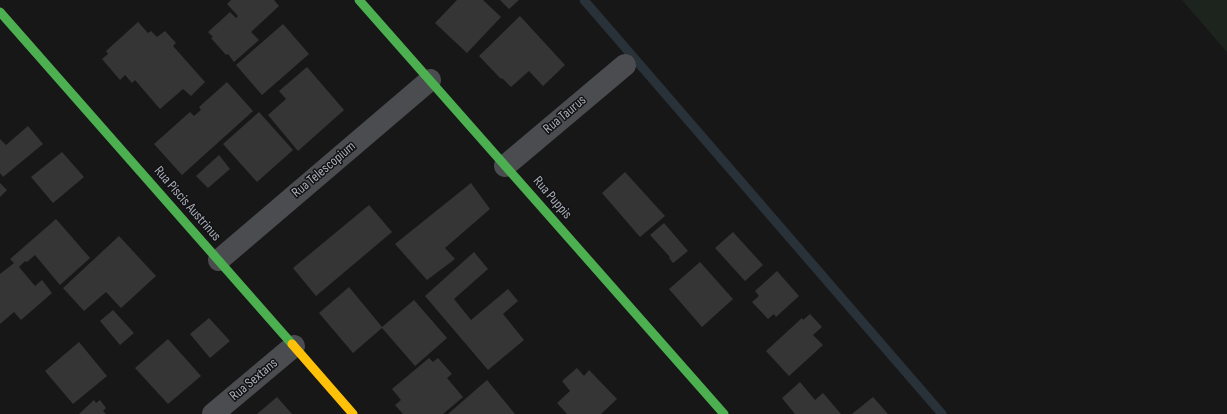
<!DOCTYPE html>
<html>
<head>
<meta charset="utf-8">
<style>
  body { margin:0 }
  canvas { display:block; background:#171717 }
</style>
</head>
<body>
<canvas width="1227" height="414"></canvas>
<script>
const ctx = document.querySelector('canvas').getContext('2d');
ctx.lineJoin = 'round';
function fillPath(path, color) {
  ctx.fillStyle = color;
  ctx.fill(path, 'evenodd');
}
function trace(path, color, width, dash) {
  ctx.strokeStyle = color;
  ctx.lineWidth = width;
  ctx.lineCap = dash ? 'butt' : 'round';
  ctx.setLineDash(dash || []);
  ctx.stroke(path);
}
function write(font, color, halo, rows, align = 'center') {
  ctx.font = font + ' "Sofia Sans Condensed",sans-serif';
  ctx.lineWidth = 3;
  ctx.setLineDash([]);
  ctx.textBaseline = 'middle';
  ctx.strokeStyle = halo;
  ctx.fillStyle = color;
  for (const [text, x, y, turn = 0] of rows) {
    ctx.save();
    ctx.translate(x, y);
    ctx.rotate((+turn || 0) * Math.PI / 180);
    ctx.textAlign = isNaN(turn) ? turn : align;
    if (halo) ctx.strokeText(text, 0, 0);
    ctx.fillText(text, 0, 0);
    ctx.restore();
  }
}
fillPath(new Path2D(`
  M1182,0H1227V52Z`), '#1d241e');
trace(new Path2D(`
  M584,0L942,414`), '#2a3239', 9);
fillPath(new Path2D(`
  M231,0H274L279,6L251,32L259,40L234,62L228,54L226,55L211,38L213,37L208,32L230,12L236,18L238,16L227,4Z
  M457,0H483L501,17L467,53L435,23Z
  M500,0H519L509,9Z
  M520,16L565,65L543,86L529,71L511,87L502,78L501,79L479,56Z
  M138,22L148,33L151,31L157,37L165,31L176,43L173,46L205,82L191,96L183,89L160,109L135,80L132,83L125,75L120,80L102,59L108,54L106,51Z
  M283,24L309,54L262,95L236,65Z
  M307,67L344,110L298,151L268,115L286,99L279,91Z
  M227,82L253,111L182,175L154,144L190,112L194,116L201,110L199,107Z
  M259,112L293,150L257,182L223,144Z
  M28,126L43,144L3,177L0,173V139L6,145Z
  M62,152L84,177L53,203L31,177Z
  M219,155L230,169L208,188L196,176Z
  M625,172L665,216L640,237L602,193Z
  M0,183L7,190L0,197Z
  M471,183L490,209L445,248L455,259L427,280L395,244Z
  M369,205L392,232L316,296L293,268Z
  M56,219L90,258L60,285L35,255L27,262L25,261L19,267L35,286L42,280L52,293L21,320L14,312L0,324V274L14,263L10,259Z
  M664,223L688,251L673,263L669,258L670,257L650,235Z
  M733,232L763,265L745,281L715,248Z
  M119,236L156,276L121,308L106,292L84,311L63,288Z
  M474,252L488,269L454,299L471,320L508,289L518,301L503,314L524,340L488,370L425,296Z
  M700,262L733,299L702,327L669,289Z
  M777,271L799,296L776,317L774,314L768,319L752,302L759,296L755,291Z
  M349,287L382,327L414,300L447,338L415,366L382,328L353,353L319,313Z
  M113,310L134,333L120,345L100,321Z
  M810,314L822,327L813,335L823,345L789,376L766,351L802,318L803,320Z
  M209,318L230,341L210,358L190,334Z
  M168,339L201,376L168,404L135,368Z
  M79,342L107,376L73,404L45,371Z
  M429,358L433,362L438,358L452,374L447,378L463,397L443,414H403L395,405L401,400L392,389Z
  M577,368L584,376L589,370L617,399L601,414H567L557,403L570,391L562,381Z
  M487,380L515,414H448Z
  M800,382L815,400L823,393L841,414H795L782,398Z
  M277,397L292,414H257Z
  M873,397L888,414H852Z
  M94,400L96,403L100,400L106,408L103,411L106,414H79Z`), '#353536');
trace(new Path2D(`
  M505,166L625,65
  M219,260L430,80
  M213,414L294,346`), '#4b4c50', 22);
trace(new Path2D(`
  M359,0L724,414
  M0,12L292,344`), '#4caf50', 9);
trace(new Path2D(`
  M292,344L353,414`), '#ffc107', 9);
write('14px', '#a8adb8', '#111113', [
  ["Rua Taurus",565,115,-40],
  ["Rua Telescopium",324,170,-40],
  ["Rua Puppis",552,198,49],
  ["Rua Piscis Austrinus",187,204,49],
  ["Rua Sextans",254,380,-40]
]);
</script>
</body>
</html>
